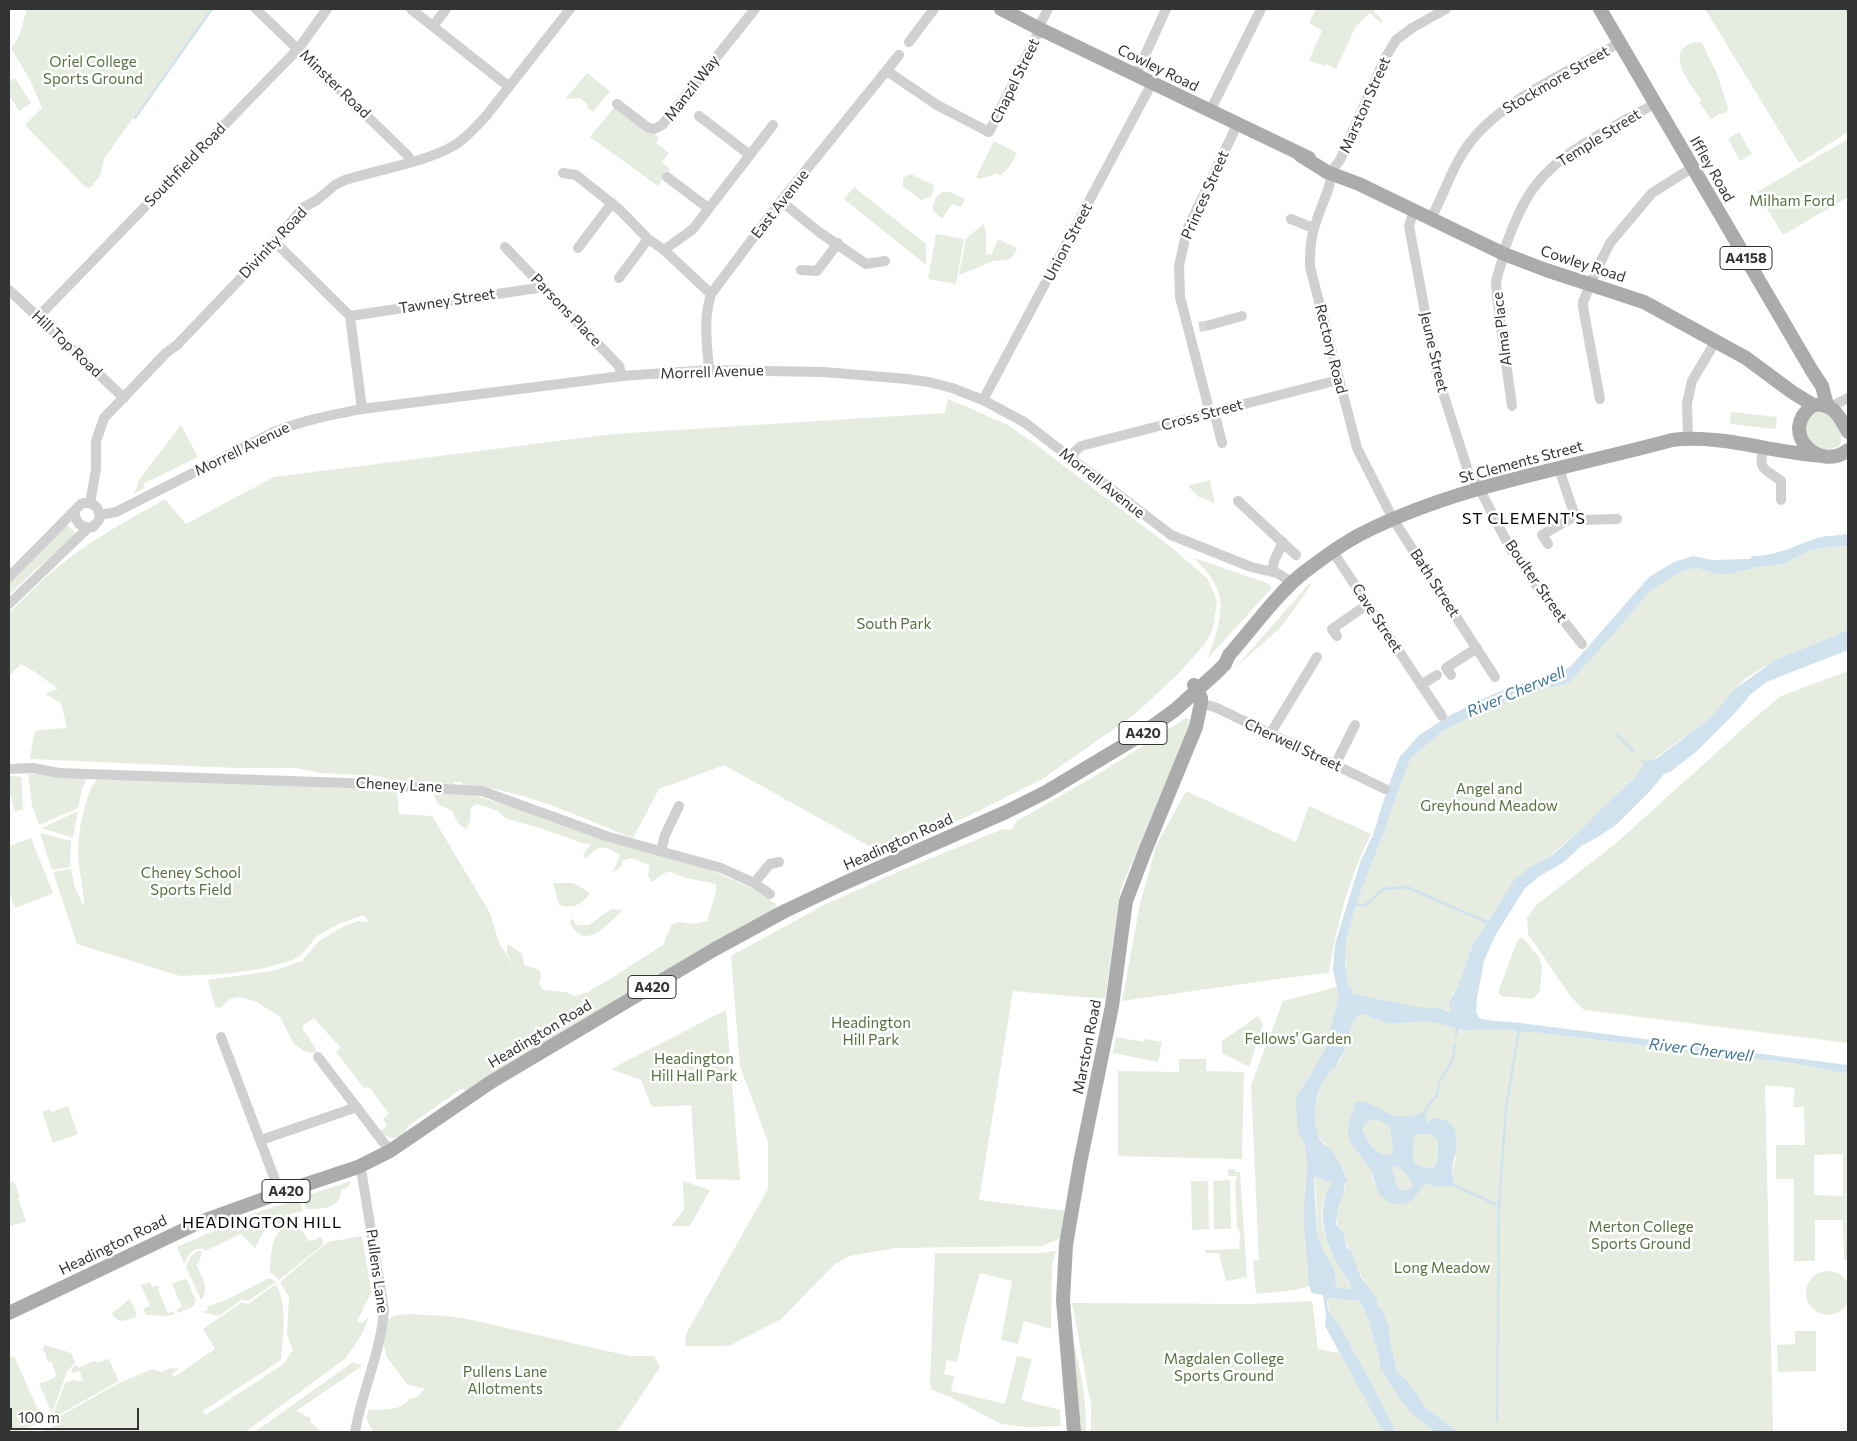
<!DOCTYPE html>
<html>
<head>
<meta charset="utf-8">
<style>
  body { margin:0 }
  #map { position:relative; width:1857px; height:1441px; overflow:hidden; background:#fff; font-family:Commissioner,sans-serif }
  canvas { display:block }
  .frame { position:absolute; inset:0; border:10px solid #333; pointer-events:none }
  .scale { position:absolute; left:10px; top:1408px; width:129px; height:22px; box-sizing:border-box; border:2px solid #333; border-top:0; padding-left:6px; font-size:15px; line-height:18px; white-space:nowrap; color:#333; -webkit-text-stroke:4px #fff; paint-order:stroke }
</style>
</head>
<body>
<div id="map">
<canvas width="1857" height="1441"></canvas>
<div class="frame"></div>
<div class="scale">100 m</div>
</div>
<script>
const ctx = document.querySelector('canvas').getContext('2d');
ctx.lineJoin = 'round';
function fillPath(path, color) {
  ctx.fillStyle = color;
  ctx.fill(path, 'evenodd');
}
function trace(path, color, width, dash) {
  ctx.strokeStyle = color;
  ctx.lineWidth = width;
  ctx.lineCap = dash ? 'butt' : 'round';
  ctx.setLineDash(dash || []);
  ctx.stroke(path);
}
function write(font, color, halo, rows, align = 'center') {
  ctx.font = font + ' Commissioner,sans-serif';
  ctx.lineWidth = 5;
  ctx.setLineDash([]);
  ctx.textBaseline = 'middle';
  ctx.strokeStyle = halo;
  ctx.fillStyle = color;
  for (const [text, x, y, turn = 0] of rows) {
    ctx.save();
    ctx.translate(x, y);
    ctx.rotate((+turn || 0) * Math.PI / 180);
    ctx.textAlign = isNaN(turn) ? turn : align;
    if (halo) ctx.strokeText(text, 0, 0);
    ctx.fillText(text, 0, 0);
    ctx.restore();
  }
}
fillPath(new Path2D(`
  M27,9H211L104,159L100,176L90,188L85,187L25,125L42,108L30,80L11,48L19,36Z
  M1316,9H1372L1383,21L1381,23L1370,13L1356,26L1336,69L1326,64L1325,66L1309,60L1322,31L1309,23Z
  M1705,9H1848V132L1799,163Z
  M1695,42L1702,43L1717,74L1728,108L1727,112L1722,114L1721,113L1711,119L1699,102L1701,100C1691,83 1662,52 1695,42Z
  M587,73L610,91L593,112L587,107L588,105L580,98L565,99Z
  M15,78L31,103L19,111L9,95V82Z
  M617,104L659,138L656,143L669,153L662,162L670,169L658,186L590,137Z
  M1739,132L1752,154L1740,161L1728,139Z
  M1848,139V197L1783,235L1757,192Z
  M994,141L1017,153C1012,162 1009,170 999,176L998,173L980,179L976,177Z
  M911,174L933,185L934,190L931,196L921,200L903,186V178Z
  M854,187L926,244V265L844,199Z
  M943,192H950L965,199L961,207L952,204L942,219L933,211C932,204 935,196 943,192Z
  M984,224L986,234V254L991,255L998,239L1017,248L1014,255L1007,260L994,261L959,275L966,238Z
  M936,234L964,239L956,284L928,279Z
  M948,399L1006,424L1031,441L1167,544L1207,578L1217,601L1213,628L1205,644L1177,675L1135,714L1041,780L895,852L869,846L724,765L659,789L633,838C580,817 520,788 463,785L461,782H455L453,784L392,780L377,776L322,773L295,768H236L30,759L34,734L38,730L67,728L61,703L45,694L58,689L35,672L21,664L9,676V613C28,595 46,575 68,559C98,536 132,518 165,499L186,524L274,477L613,434L945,413Z
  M1827,410C1835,422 1845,430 1840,445C1825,455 1816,446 1803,435L1807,416L1813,412Z
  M1731,412L1777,417L1776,429L1730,424Z
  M181,425L198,457L143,484L145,488L133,494L136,490L139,480Z
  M1210,480L1215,504L1202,497L1200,498L1189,487L1190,485Z
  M66,524L77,535L35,570L9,595V583Z
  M1848,546V630L1775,660L1745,679L1735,689L1709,719L1650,762L1597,813L1583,828L1546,859L1533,865L1474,941L1458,986L1453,993L1454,1009C1441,1017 1372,998 1353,994L1347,985L1346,976L1347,970L1344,951L1346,942L1357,901L1384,832L1402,780L1411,758L1443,731L1477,714L1518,695L1569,683L1651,590L1674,576L1686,570L1697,568L1717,574H1731L1757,567L1784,564L1806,552L1821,548Z
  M1194,558L1270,584L1271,589L1208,658C1217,631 1230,602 1210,576C1205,569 1199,564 1194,558Z
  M1312,583L1293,611L1279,629L1236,667L1308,585Z
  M1848,671V1043L1584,1010L1571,997L1528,934L1527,918L1536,905L1614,845L1757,716L1781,696Z
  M1186,718L1192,720L1120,891L1105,999L1013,991L979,1200L1065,1211L1061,1238L1042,1246L895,1248L850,1256L835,1264L781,1319L729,1346H685L686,1334L768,1189V1142L740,1066L731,956L824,905L902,870L1003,829L1011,830L1017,821L1105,770Z
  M28,774L88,776L82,789L78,808L39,825L32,805Z
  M9,776L21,777L23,809L15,812L9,790Z
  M100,777L397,790L399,814L432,816L490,913L499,943L516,971L507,954V945L511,946L522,954L524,965L539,970L541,974L539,984L543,990L565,992L575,996L588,992L610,979L663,945L672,924L680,922L692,924L707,921L716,892V884C706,881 700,881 691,879C683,878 676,873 668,871L652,882L648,876L650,865L632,858L623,860L620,868L613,872L620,855C602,844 600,845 585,859L583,855L591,844L582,843L543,829L507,819L497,811L477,804L471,807L470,821L466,829L458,823L452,811L438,804L434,796L435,793L463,792L694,863L756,890L776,904L775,910L468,1091L461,1089L407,1127L404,1135C394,1140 387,1139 380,1131L387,1126L383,1119L389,1114L369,1087L364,1088L336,1052L341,1048L314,1018L303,1025V1029L317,1051L314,1053L304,1051L294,1044L280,1017L255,1001L238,997L230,999L220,1008L215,1007L208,980L273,971L302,961L318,942L344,926L359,921L369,922L364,915L340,923L317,936L302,954L293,960L261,969L224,974L180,976L77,944L53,872L71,869L75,888L84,907C84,895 82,885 80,873C76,849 79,826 86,803C89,793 91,784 100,777Z
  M1186,791L1296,842L1309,806L1371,834C1349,877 1336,926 1329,973L1285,978L1122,1001L1140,904L1152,861L1156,846Z
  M78,811L73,838L42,828Z
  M40,833L71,841L70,867L52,870Z
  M31,838L53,893L15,908L9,892V846Z
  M553,883H573L590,893C582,905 573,909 559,905Z
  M611,909L622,910C618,916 612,920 608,924C594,937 580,943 570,923L572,918L576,925H589Z
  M1523,938L1539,957L1542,967L1540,991L1533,999L1501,996L1498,992L1518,939Z
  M1337,987L1339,997L1325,1048L1310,1076L1298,1093V1132L1305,1146L1307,1167L1303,1217L1309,1286L1295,1290L1256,1294L1253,1261L1259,1260L1251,1085L1283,1001Z
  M726,1010L740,1180L696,1179L691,1105L652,1107L641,1080L611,1069Z
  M1362,1014L1389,1024L1428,1021L1468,1031L1472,1030L1504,1029L1521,1032H1533L1798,1064C1815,1067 1831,1072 1848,1073V1260H1844L1843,1220H1815V1261H1794V1179H1776V1145H1805L1804,1107H1793L1795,1088L1765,1085L1773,1430L1771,1432H1457L1455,1429L1426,1408L1408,1382L1397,1372L1389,1336V1327L1382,1309L1377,1305L1378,1301C1362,1281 1351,1256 1343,1234C1341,1229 1336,1227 1337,1221C1337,1216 1337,1210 1338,1205C1341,1196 1348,1186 1346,1176C1346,1171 1341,1167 1338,1163C1335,1158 1332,1152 1328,1147C1320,1139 1313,1131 1314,1117C1316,1108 1317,1093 1322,1084C1328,1072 1341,1063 1345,1049C1349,1038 1348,1018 1362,1014ZM1364,1101C1373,1105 1393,1117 1400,1118C1409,1119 1415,1113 1423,1117C1431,1122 1449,1148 1456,1157L1452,1173L1454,1185L1439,1187L1424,1184L1391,1203L1374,1182L1370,1169L1350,1142ZM1843,1154V1196L1814,1195V1155Z
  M1258,1016L1263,1025L1249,1067L1222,1053V1041Z
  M1116,1037L1144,1042L1145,1039L1162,1042L1158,1062L1113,1053Z
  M1179,1059H1206V1071L1244,1072L1242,1159L1118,1156V1071L1179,1072Z
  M68,1106L78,1134L53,1143L42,1112L50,1109L51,1112Z
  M1370,1119L1380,1121L1389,1125L1393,1148L1390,1155C1374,1155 1368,1142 1362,1129Z
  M1419,1134L1431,1135L1438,1140L1437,1163L1432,1168L1423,1167L1414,1163L1413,1139Z
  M1394,1164C1404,1170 1408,1178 1413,1187L1405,1191L1398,1188L1392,1169Z
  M1228,1169H1235V1172H1240L1247,1277L1226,1281L1219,1253H1205V1250L1239,1249L1240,1236L1239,1228H1237L1235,1179H1237V1176H1228Z
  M1317,1177L1324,1181L1331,1182V1184C1329,1190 1325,1196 1323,1203C1316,1229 1337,1265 1351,1286V1289L1336,1288L1335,1271L1323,1250L1317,1233L1316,1192L1314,1178Z
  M1230,1180L1231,1229H1214L1213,1181Z
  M14,1181L20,1197L18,1198L26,1221L9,1227V1183Z
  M351,1181L348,1187L341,1190C340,1210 321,1209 306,1209L302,1197Z
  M683,1181L710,1190L690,1226H671L684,1210Z
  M1191,1181H1208L1209,1229L1192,1230Z
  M299,1199L303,1211L287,1215L277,1225L273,1222L263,1233L255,1248L241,1234L205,1251L203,1249C192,1247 188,1256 184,1264L177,1247L230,1224L233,1226L239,1218Z
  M286,1226C297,1225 305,1231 308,1241L318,1239V1237H322L323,1245L279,1280L270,1272C271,1256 270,1235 286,1226Z
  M362,1236L371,1289V1293L357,1321L362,1323L369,1317L363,1332L346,1358L245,1432H40L56,1425L57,1418L119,1383L152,1369L161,1372L170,1368L179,1369L172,1374L174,1377L215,1349L203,1329L242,1302L248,1304L276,1284C288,1307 283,1334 281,1360L198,1414L203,1411L206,1415L282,1365L293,1350L287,1334L289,1297L280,1282L328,1242Z
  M198,1251H202L199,1263L196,1264C201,1275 211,1290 201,1300L186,1267L191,1256Z
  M1056,1251L1052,1265L1051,1329L1024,1321L1018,1344L1001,1340L1012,1281L980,1273L964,1329L957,1362L947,1360L944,1374L954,1376L951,1391L1005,1404L1017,1356L1032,1359L1021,1400L1060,1410L1061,1426L1025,1427L1001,1424L950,1397L932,1390L930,1384L935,1253H1038Z
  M1806 1293a22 22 0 1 1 44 0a22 22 0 1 1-44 0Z
  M269,1278L276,1282L248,1301L241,1300L219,1316L202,1312L208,1310L207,1307L228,1299Z
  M184,1279L187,1280L196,1301L194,1306L178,1313L177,1309L182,1307L172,1284Z
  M150,1282L152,1287L158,1285L159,1289L158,1290L168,1313L173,1311L175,1314L168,1316L146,1315L143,1309L150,1306L141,1285Z
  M1328,1298L1359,1301C1368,1315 1371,1329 1375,1344C1377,1352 1381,1359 1380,1367C1386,1372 1384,1379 1390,1383V1385L1401,1398L1404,1406L1434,1432H1396L1372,1384L1340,1326L1329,1312Z
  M130,1299L137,1314L135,1317C125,1321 118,1324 112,1313Z
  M1312,1301L1318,1349L1340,1353L1383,1432H1091V1405L1072,1303L1252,1304Z
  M408,1314L446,1316L472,1320L629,1356H654L660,1367L617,1432H373L366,1418L369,1410C381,1409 402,1412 409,1399L417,1397L425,1389L407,1384L386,1356L383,1340L387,1321L393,1316Z
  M1068,1318C1077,1356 1087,1393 1086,1432H1079Z
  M1795,1331H1816V1371L1778,1372L1777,1345L1795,1344Z
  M45,1345L71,1353L75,1362L67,1372L52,1413L39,1384L54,1378L56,1374L51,1361L48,1363L45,1352L42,1350Z
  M14,1356L43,1421L17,1432H9V1359Z
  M106,1359L109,1360L119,1381L55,1417L53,1415L65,1383L76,1379L77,1382L83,1380L79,1370L73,1373L74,1376L71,1370L76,1364L78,1368L94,1361L98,1363Z
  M353,1362L362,1366L296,1411L310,1418L311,1423L323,1432H255Z`), '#e6ecdf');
fillPath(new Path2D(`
  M1848,533V546L1821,548L1806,552L1784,564L1757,567L1731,574H1717L1697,568L1686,570L1674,576L1651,590L1609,639L1569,683L1518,695L1477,714L1443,731L1411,758L1402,780L1384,832L1357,901L1346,942L1345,963L1347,970V985L1351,987L1353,994L1417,1007L1443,1009L1448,1012L1453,1009L1449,1007V1003L1458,986L1474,941L1484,928L1515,879L1533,865L1546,859L1556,852L1583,828L1597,813L1634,778L1646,762L1656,759L1709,719L1735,689L1775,660L1848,630V650L1766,682L1751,694L1734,714L1696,752L1670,772L1664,774L1651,790L1616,825L1596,838L1581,846L1564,862L1540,876L1525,888L1495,936L1484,961L1477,998L1476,1012L1479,1018L1486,1020L1520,1023L1848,1065V1073C1831,1072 1815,1067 1798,1064L1533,1032H1521L1504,1029L1473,1030L1468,1031L1428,1021L1389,1024L1362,1014C1349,1018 1349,1038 1345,1049C1343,1056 1337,1060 1336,1067L1333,1068C1330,1073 1325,1078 1322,1084C1314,1098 1311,1131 1323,1143C1323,1144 1328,1147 1329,1148C1335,1155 1346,1172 1347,1181L1345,1183L1343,1195L1338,1206L1336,1224L1343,1233L1347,1248L1351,1251L1361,1277L1378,1301L1377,1305L1382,1309L1389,1327V1336L1397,1372L1408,1382L1426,1408L1455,1429L1457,1432H1434C1424,1423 1413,1416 1404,1405C1399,1399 1396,1391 1390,1385V1383C1384,1379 1386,1372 1380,1368C1381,1359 1377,1352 1375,1344C1371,1329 1368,1315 1359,1301L1328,1298L1327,1302L1329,1312L1340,1326L1372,1384L1396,1432H1383L1325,1326L1326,1315L1323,1295L1312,1293L1309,1286L1303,1217L1307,1167L1305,1146L1298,1132L1296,1100L1298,1093L1310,1076L1325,1048L1339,997L1333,970L1335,944L1361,860L1373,835L1387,790L1399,758L1418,736L1447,717L1480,700L1513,686L1561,672L1572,665L1649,577L1674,562L1693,556L1712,560L1750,559L1752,556C1780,556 1796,544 1821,537C1830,535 1842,536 1848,533ZM1317,1177L1324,1181L1331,1182V1184C1311,1218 1331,1257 1351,1285V1289L1336,1288L1335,1271L1323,1250L1317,1233L1314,1178Z
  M1364,1101C1390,1112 1394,1123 1424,1112L1428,1123L1434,1118C1468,1120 1454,1151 1452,1173C1452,1176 1454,1181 1454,1185L1439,1187L1424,1184L1413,1200L1403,1204L1391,1203L1380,1196L1370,1169L1350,1142L1348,1134L1349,1122L1356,1102ZM1370,1119L1380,1121L1389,1125L1393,1148L1390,1155C1374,1155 1368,1142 1362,1129ZM1419,1134L1431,1135L1438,1140L1437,1163L1432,1168L1423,1167L1414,1163L1413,1139ZM1394,1165C1403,1169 1409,1178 1413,1187L1405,1191L1398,1188L1392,1169Z`), '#cfe2ee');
trace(new Path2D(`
  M135,118L212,9
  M1616,734L1633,751
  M1642,760L1647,765
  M1355,904L1364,906L1384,889L1407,887L1491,924
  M1456,1035L1457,1027
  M1424,1112L1438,1093V1084L1453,1059L1455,1044
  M1454,1185L1499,1206
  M1497,1421L1499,1206L1506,1109L1519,1029`), '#cfe2ee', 2.5);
trace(new Path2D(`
  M1199,327L1210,325`), '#d6d6d6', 10, [10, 5]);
trace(new Path2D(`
  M256,9L399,147L408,156L410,162
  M411,9L508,86
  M433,26L446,9
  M1038,28L1048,9
  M909,42L934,9
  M887,71L937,105L989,132L1040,29
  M1136,75L1166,9
  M617,104L647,127L654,129L662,125L755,9
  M1210,111L1261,9
  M699,116L750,155
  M1334,168L1340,160L1385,58L1396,40L1412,28L1446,9
  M563,173L576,175L620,210L648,239L664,250L711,294
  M1332,174C1330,179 1330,184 1328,190C1317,220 1309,232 1310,267L1357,448L1393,519L1495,677
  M667,177L708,208
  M781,201L819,232L866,264L885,261
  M1414,210L1409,226L1436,371L1469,474L1476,482L1510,548L1541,592L1582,644
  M1431,218C1445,193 1453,163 1472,140C1506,98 1572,70 1619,43
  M1291,219L1313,228
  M275,242L350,316L362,409
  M505,247L619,366L622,376
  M578,248L612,203
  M664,250L693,229L773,125
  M1503,253C1510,235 1516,216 1526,200C1551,154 1611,129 1654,104
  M1504,254L1496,281L1497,297L1512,406
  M801,270L817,271L838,243
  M619,278L648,239
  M9,290L124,398
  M350,316L544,287
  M38,317L298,49L327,9
  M1210,325L1242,316
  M709,370C707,344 703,320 711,294L781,201L899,55
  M1600,399L1583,307V302L1596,271L1610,243L1652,193L1692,168
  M983,400L1152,83
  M1830,407L1848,398
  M1214,411L1222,443
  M1210,413L1180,297L1179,266L1187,230L1237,125
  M1688,438L1687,403L1692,381L1711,349
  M1763,448C1758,472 1765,468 1781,481V500
  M1069,457L1081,446L1338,380
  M1559,469L1575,516L1584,520L1617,519
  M1238,501L1296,555
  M90,503L96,469V441L104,418L166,353L177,345L260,258L304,207L317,200L335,185L345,180C380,169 424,163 455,145C467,137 477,126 486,116L570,9
  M100,515L116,512L274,432C304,420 331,415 362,409L622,376L709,370L824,372L907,379L929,382L952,388L983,400L1024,422L1171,535L1251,567L1277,573L1293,583
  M1548,544L1542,535L1575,516
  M1333,552L1442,716
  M1272,572L1274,561L1283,542
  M9,577L81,504C93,500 101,508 99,520L93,527C82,529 75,523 75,512
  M9,604L88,528
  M1337,636L1332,629L1368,604
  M1451,675L1446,668L1477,648
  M1421,685L1437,675
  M1201,703L1217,708L1385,789
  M1270,734L1317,657
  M1335,765L1355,725
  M9,769L33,768L59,773L347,783L482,791L606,836L721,868L754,883L770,894
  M661,851L665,835L679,806
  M754,883L770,864L779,862
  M221,1037L280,1193
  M318,1057L390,1151
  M261,1140L357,1107
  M355,1432C362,1391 381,1352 384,1310L362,1175L358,1167`), '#d0d0d0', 10);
trace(new Path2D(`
  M1001,9L1040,29L1309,158
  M1600,9L1812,371L1822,386L1827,405
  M1300,155L1327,172L1359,184L1504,254L1546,270L1644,302L1746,358L1792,392L1813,405
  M1848,432C1840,417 1833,402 1813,405C1777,432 1819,473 1848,450
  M9,1313L200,1222L280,1193L358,1167L390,1151L491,1082L715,949L785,911L840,885L1006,812L1046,792L1136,738L1175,710L1216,673L1225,664L1229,655C1253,628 1275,596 1303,573C1323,558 1344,542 1367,531C1462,484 1570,468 1672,440C1722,434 1773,453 1823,456
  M1074,1432L1063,1300L1066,1245L1080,1163L1112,1006L1126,901L1145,851L1196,727L1201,703V698L1194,685`), '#ababab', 14);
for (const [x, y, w] of [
  [1746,258,52],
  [1143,733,48],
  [652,987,48],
  [286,1191,48]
]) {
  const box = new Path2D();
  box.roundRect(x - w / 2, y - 11.5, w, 23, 4);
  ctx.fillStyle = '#fff';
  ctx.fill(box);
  trace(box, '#333', 1);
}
write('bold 14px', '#333', null, [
  ["A4158",1746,258],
  ["A420",1143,733],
  ["A420",652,987],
  ["A420",286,1191]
]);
write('15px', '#56703f', '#fff', [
  ["Oriel College",93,62],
  ["Sports Ground",93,79],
  ["Milham Ford",1792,201],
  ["South Park",894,624],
  ["Angel and",1489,789],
  ["Greyhound Meadow",1489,806],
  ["Cheney School",191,873],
  ["Sports Field",191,890],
  ["Headington",871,1023],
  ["Hill Park",871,1040],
  ["Fellows' Garden",1298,1039],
  ["Headington",694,1059],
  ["Hill Hall Park",694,1076],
  ["Merton College",1641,1227],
  ["Sports Ground",1641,1244],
  ["Long Meadow",1442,1268],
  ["Magdalen College",1224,1359],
  ["Sports Ground",1224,1376],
  ["Pullens Lane",505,1372],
  ["Allotments",505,1389]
]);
write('15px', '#333', '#fff', [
  ["Cowley Road",1158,68,26],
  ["Stockmore Street",1556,80,-30],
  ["Chapel Street",1015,81,-64],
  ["Minster Road",335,84,44],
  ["Manzil Way",692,88,-52],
  ["Marston Street",1365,105,-66],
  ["Temple Street",1599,138,-32],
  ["Southfield Road",185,165,-46],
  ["Iffley Road",1712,169,60],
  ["Princes Street",1205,195,-66],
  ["East Avenue",780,204,-52],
  ["Union Street",1068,242,-62],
  ["Divinity Road",273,243,-47],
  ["Cowley Road",1583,264,18],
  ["Tawney Street",447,301,-9],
  ["Parsons Place",566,310,46],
  ["Alma Place",1502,329,-97],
  ["Hill Top Road",67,344,43],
  ["Rectory Road",1331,349,76],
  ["Jeune Street",1434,352,77],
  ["Morrell Avenue",712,372,-2],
  ["Cross Street",1202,415,-15],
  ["Morrell Avenue",242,449,-26],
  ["St Clements Street",1521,462,-15],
  ["Morrell Avenue",1102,483,38],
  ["Boulter Street",1536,581,55],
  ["Bath Street",1435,583,57],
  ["Cave Street",1377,618,57],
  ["Cherwell Street",1293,745,25],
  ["Cheney Lane",399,785,3],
  ["Headington Road",898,842,-24],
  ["Headington Road",540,1034,-31],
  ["Marston Road",1087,1047,-79],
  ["Headington Road",113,1245,-26],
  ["Pullens Lane",377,1271,82]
]);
ctx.letterSpacing = '1px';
write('16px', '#000', '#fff', [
  ["ST CLEMENT'S",1524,519],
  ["HEADINGTON HILL",262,1223]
]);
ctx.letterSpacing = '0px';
write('italic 16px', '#3f7597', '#fff', [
  ["River Cherwell",1516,692,-23],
  ["River Cherwell",1701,1050,7]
]);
</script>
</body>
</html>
